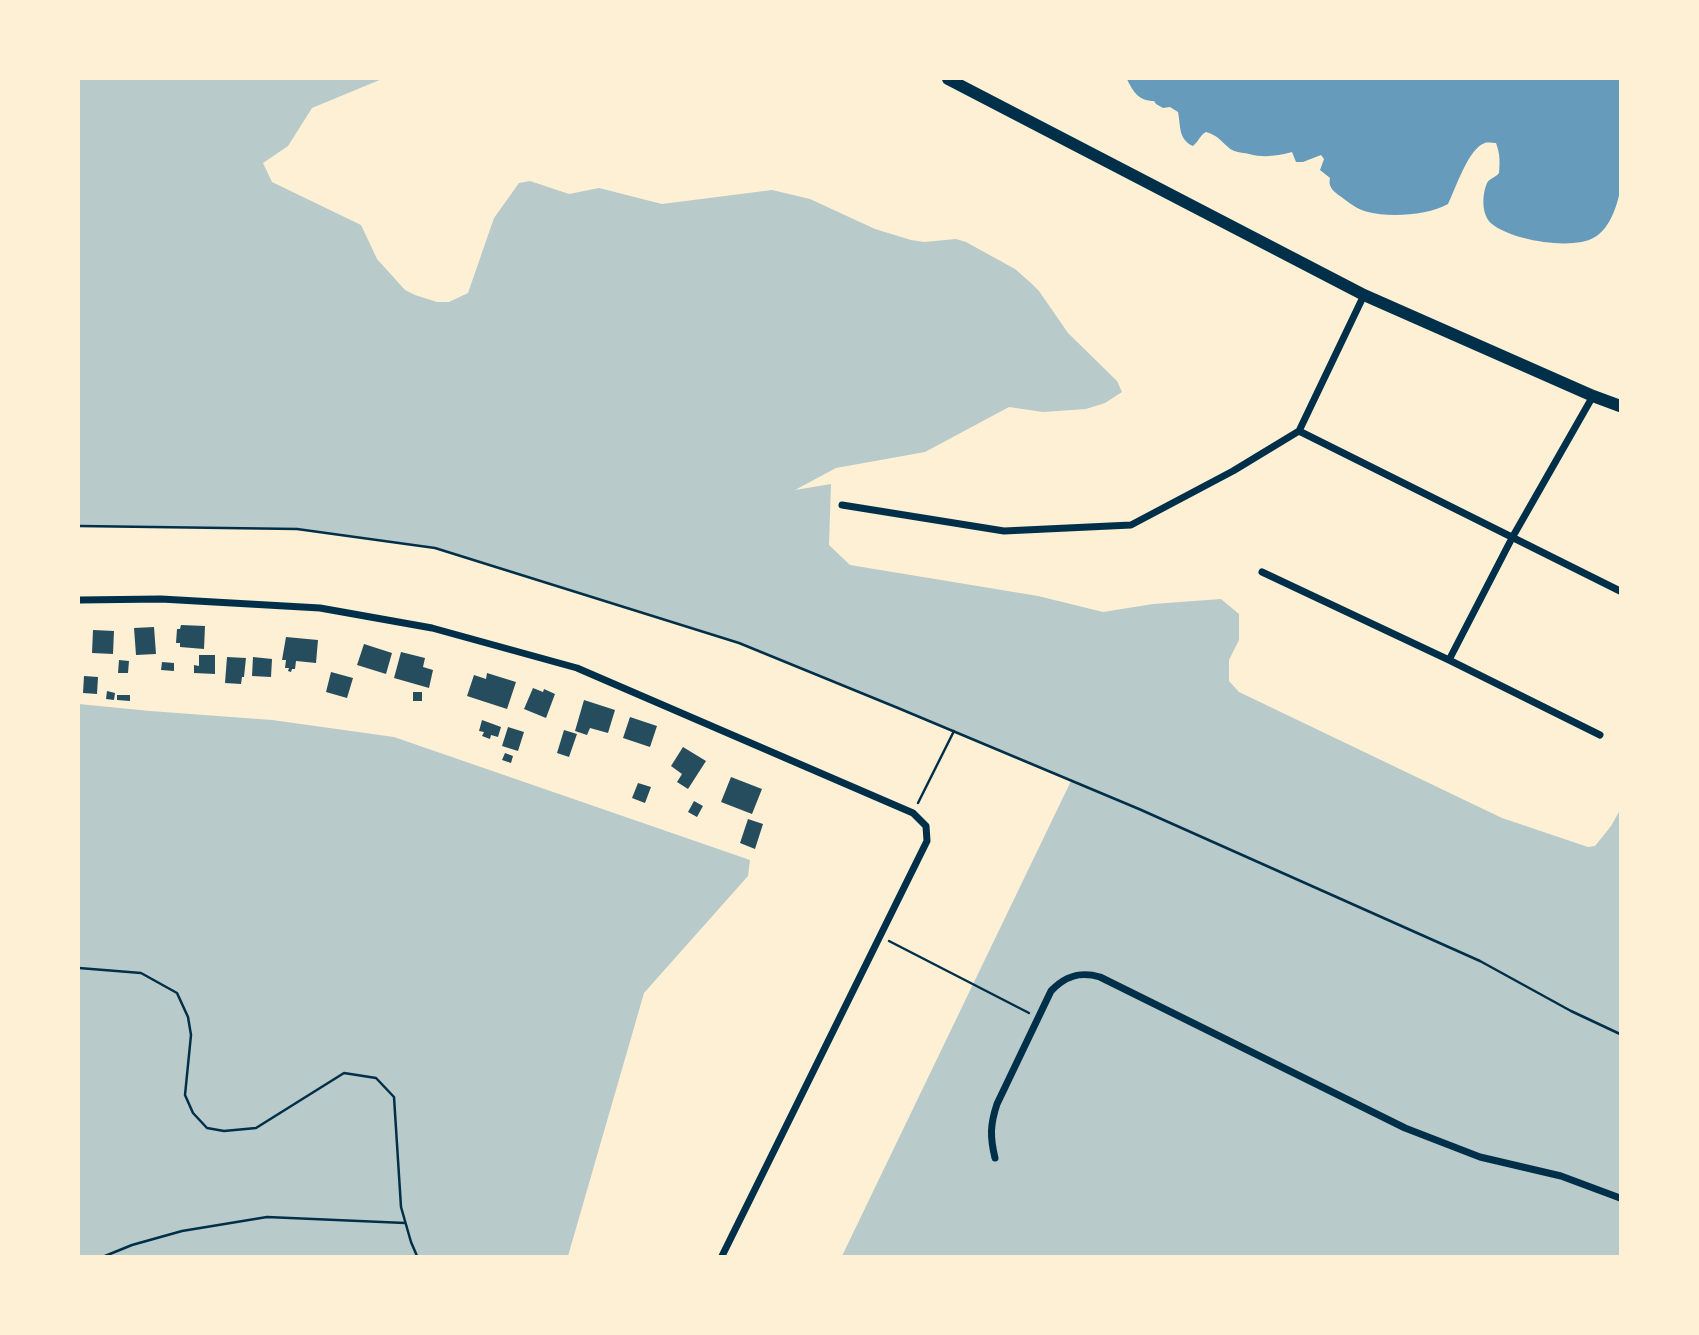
<!DOCTYPE html>
<html>
<head>
<meta charset="utf-8">
<style>
  body { margin:0 }
  #map { position:relative; width:1699px; height:1335px; overflow:hidden; background:#fdf0d5; font-family:Jost,sans-serif }
  canvas { display:block }
  .frame { position:absolute; inset:0; border:80px solid #fdf0d5; pointer-events:none }
</style>
</head>
<body>
<div id="map">
<canvas width="1699" height="1335"></canvas>
<div class="frame"></div>
</div>
<script>
const ctx = document.querySelector('canvas').getContext('2d');
ctx.lineJoin = 'round';
function fillPath(path, color) {
  ctx.fillStyle = color;
  ctx.fill(path, 'evenodd');
}
function trace(path, color, width, dash) {
  ctx.strokeStyle = color;
  ctx.lineWidth = width;
  ctx.lineCap = dash ? 'butt' : 'round';
  ctx.setLineDash(dash || []);
  ctx.stroke(path);
}
fillPath(new Path2D(`
  M79,79H382L312,108L288,146L263,163L272,182L361,225L377,259L405,290L415,295L437,302H449L468,293L494,218L519,183L530,181L569,194L599,188L662,204L772,190L810,199L875,229L911,240L924,242L956,239L966,242L1015,269L1031,283L1039,291L1068,333L1117,381L1122,392L1105,403L1086,409L1043,412L1009,407L925,452L836,468L795,490L831,484L829,545L850,565L1038,596L1103,612L1153,604L1221,599L1239,614V640L1229,660V681L1239,692L1502,818L1588,847L1595,846L1611,826L1620,810V1256H842L1071,781L739,643L435,548L296,529L79,526Z
  M79,704L150,711L272,720L394,737L750,860L748,876L644,993L568,1256H79Z`), '#b9caca');
fillPath(new Path2D(`
  M1127,79H1620V191C1617,206 1610,228 1595,237C1573,251 1511,240 1492,224C1481,215 1482,195 1487,183C1490,178 1495,178 1499,173C1500,161 1500,154 1496,143C1494,143 1486,142 1485,143C1469,147 1455,190 1448,204C1429,215 1390,218 1368,212C1358,210 1348,202 1340,196C1333,191 1328,187 1330,178L1320,170L1324,159L1321,155L1303,162H1296L1292,152C1277,156 1264,158 1249,154C1241,152 1234,153 1228,147C1220,140 1217,135 1206,132C1200,135 1199,141 1193,146C1178,139 1181,127 1178,112L1170,107L1163,108L1156,104L1154,101C1139,101 1133,92 1127,79Z`), '#669bbc');
fillPath(new Path2D(`
  M181,625L205,626L204,649L180,647V643H176L177,629H180Z
  M154,627L156,654L136,655L134,628Z
  M93,630L114,631L113,654L92,653Z
  M286,637L318,640L316,663L296,661L295,669H292L291,672L288,671L289,668H285L286,660H282Z
  M364,644L392,653L386,674L357,665Z
  M401,652L425,658L423,667L433,670L429,688L394,678Z
  M199,655H215V674L194,673V665L199,666Z
  M227,657L246,658L244,677H242L241,684L225,683Z
  M253,657L272,659L271,677L252,676Z
  M119,660L129,661L128,673H118Z
  M162,662L174,663V671L161,670Z
  M331,672L353,678L347,698L326,692Z
  M487,673L516,682L507,709L467,696L474,675L486,679Z
  M84,676L98,677L97,694L83,693Z
  M533,688L543,692L544,689L555,694L546,718L524,709Z
  M107,691L115,693L114,700L106,699Z
  M413,692H422V701H413Z
  M117,695H130V701L117,700Z
  M584,700L615,710L608,733L590,728L587,735L575,731Z
  M630,717L657,726L650,747L623,738Z
  M482,720L501,727L498,737L491,735L490,739L482,736L484,732L479,731Z
  M508,727L524,732L518,751L502,746Z
  M564,730L577,734L569,757L557,753Z
  M683,747L706,761L688,789L677,782L682,774L671,766Z
  M505,753L513,756L511,763L502,760Z
  M731,777L762,789L752,814L721,802Z
  M638,783L651,787L645,803L632,798Z
  M694,801L703,806L697,817L688,812Z
  M748,819L763,824L755,849L740,843Z`), '#264d5e');
trace(new Path2D(`
  M79,526L297,529L435,548L739,643L898,708L1139,809L1480,961L1571,1011L1620,1034
  M918,803L954,731
  M889,941L1029,1013
  M79,968L141,973L177,993L188,1017L191,1035L185,1095L193,1113L207,1128L224,1131L256,1128L344,1073L376,1078L394,1097L401,1207L411,1242L417,1256
  M105,1256L132,1245L182,1231L267,1217L405,1223`), '#003049', 2.5);
trace(new Path2D(`
  M1299,431L1620,591
  M842,505L1004,531L1131,525L1233,471L1299,431L1364,295
  M1262,572L1449,660L1600,735
  M79,600L161,599L320,608L432,628L577,668L913,813L926,826L927,841L722,1256
  M1449,660L1512,538L1593,396
  M995,1158C990,1137 990,1125 997,1104L1051,991C1065,976 1080,971 1100,977L1405,1128L1480,1157L1561,1176L1620,1198`), '#003049', 7);
trace(new Path2D(`
  M948,79L1364,295L1593,396L1620,406`), '#003049', 12);
</script>
</body>
</html>
